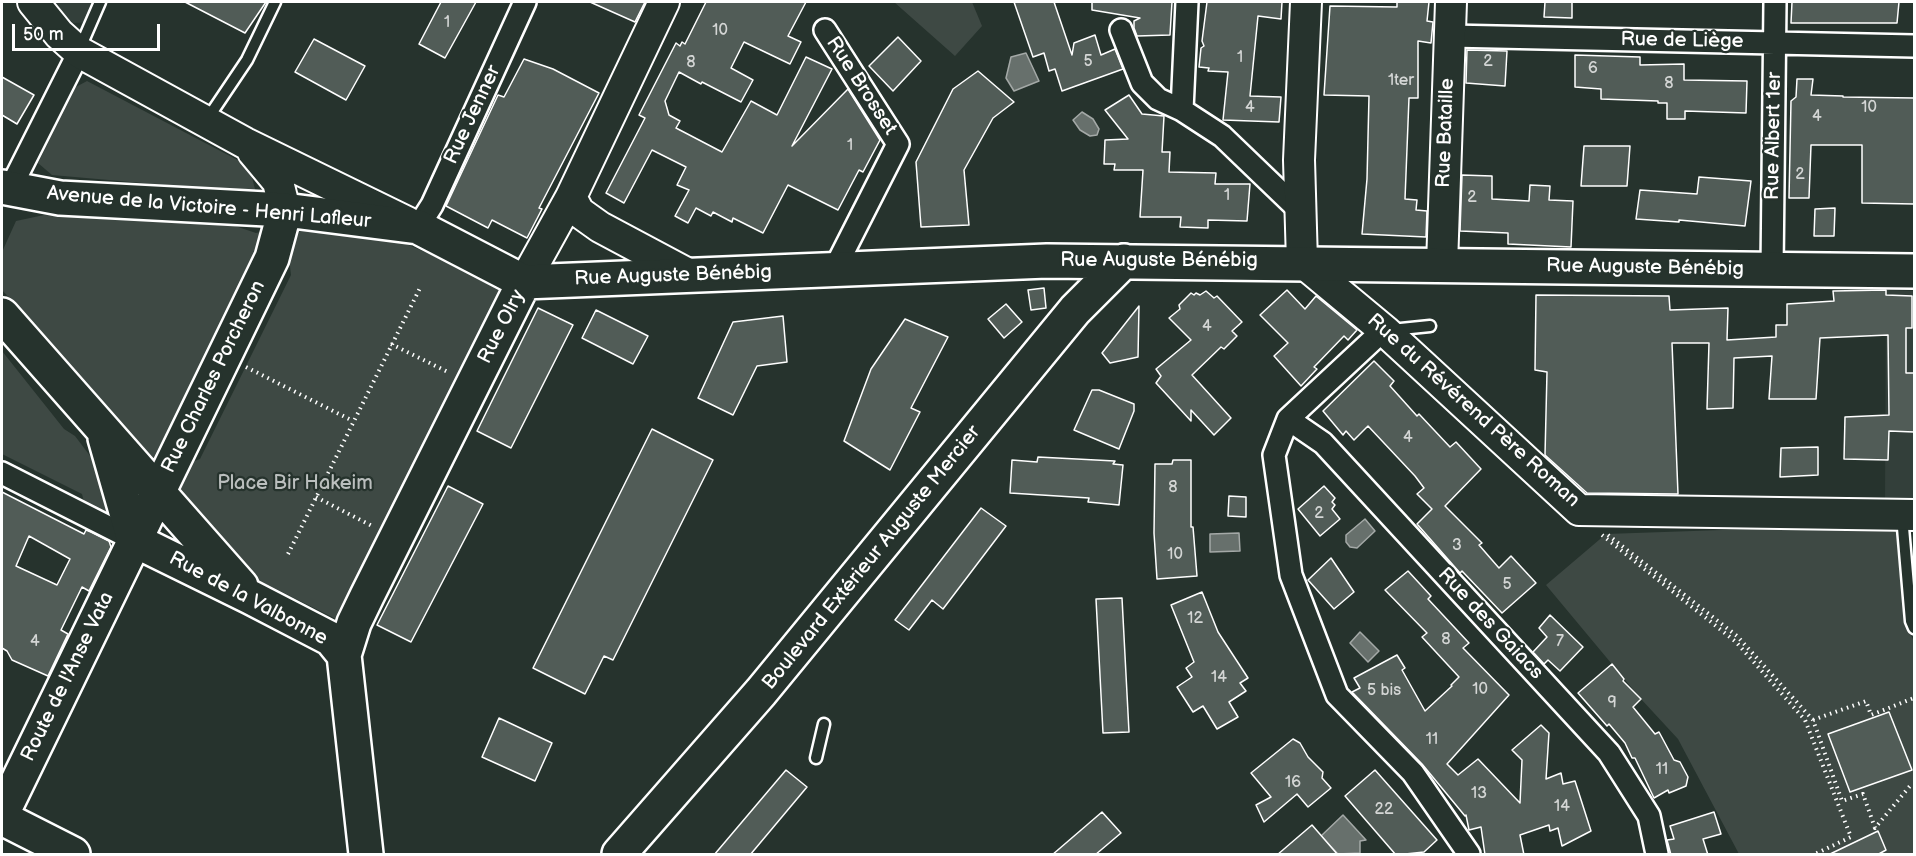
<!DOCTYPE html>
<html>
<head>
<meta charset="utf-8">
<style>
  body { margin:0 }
  #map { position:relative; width:1916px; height:856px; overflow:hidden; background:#26332d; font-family:"Balsamiq Sans",sans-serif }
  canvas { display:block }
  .frame { position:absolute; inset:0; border:3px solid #fff; pointer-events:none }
  .scale { position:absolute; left:12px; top:24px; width:148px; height:27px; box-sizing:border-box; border:3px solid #fff; border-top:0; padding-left:8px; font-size:18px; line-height:21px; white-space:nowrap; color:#fff; -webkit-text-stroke:4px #26332d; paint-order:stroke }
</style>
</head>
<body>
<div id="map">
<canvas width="1916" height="856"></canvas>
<div class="frame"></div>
<div class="scale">50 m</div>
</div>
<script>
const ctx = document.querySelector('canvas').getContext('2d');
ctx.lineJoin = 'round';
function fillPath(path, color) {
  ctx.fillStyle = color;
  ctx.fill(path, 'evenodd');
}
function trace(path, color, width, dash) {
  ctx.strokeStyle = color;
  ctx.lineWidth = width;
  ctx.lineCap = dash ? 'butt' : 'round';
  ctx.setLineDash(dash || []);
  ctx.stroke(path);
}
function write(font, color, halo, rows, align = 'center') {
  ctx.font = font + ' "Balsamiq Sans",sans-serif';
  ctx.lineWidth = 4.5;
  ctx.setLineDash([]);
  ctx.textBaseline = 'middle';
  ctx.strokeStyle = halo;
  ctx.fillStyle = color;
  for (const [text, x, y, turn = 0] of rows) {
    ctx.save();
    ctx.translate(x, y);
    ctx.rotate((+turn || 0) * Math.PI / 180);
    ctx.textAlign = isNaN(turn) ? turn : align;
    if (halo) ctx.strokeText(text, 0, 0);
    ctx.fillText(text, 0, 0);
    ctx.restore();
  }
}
fillPath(new Path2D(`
  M54,2H106L97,22L72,23Z
  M1886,290L1914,291V498H1885Z`), '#333f3a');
fillPath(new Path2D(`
  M894,2H972L982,26L955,56Z
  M87,81L249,166L256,193L52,175L38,163L74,88Z
  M44,215L235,226L256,233L265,231L156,457L148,463L88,398L77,372L2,290V252L16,221Z
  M300,230L397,240L499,284L501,294L479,330L336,619L238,570L172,488L184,465L200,459L291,275L289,258Z
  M2,351L64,429L75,436L100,469L110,515L84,502L82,494L2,454Z
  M1895,524L1905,625L1914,641V854H1739L1678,739L1641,699L1546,585L1606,534Z`), '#3e4944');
const water = new Path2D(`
  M1026,53L1039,81L1014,91L1006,78L1011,57Z
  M1082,112L1093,119L1099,129L1097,135L1090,136L1080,130L1073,120Z
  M1365,519L1375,531L1357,548L1350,547L1346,542V535Z
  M1239,533L1240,551L1210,552V534Z
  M1360,632L1379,651L1368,662L1350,643Z
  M1343,815L1366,840L1360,841V853L1338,854L1321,836Z`);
fillPath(water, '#67706c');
trace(water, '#a4a9a7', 1.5);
const building = new Path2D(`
  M185,2H266L245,33Z
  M441,2H476L445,58L419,44Z
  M590,2H645L635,22Z
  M706,2H806L788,36L801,42L790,64L744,42L731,68L753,80L741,102L702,82L701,84L679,72L665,101L669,115L680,121L676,128L722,152L751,101L777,115L806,57L832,69L792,146L848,89L880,140L863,172L859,170L838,210L788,185L763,233L733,218L732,222L713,212L711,216L696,208L688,223L675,216L689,190L677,185L686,167L652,150L624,203L606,193L645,118L639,115L676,43L680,46L682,42L685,44Z
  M1014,2H1054L1072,55L1074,43L1095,35L1101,55L1115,49L1123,69L1062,91L1055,69L1049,71L1044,53L1033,57Z
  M1092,2H1172L1170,35L1137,36L1134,28V21L1140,18L1092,10Z
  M1207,2H1282L1281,19L1258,16L1250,96L1281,97L1279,122L1223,120L1228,72L1208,71L1209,68L1199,67L1201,48L1204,46L1202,41Z
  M1397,2H1429L1427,21L1433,22L1431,43L1418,41V98H1409L1405,199L1417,200L1416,210L1427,211L1426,237L1362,234L1367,179L1369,96L1324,95L1330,6L1397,7Z
  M1545,2H1572V18L1544,17Z
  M1792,2H1899L1897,23H1791Z
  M898,37L921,61L893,91L869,66Z
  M314,39L365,66L346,100L295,72Z
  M1467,50L1507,51L1505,86L1466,83Z
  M1575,55L1640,57V65L1684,64V80L1747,81L1746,113L1685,111V119H1667V103H1658V101L1601,99V89L1575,87Z
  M524,59L553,69L599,93L539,208L542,209L527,238L492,220L488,228L446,206L498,95L504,97Z
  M978,71L1014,102L993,118L964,170L969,225L921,227L916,162L953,89Z
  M2,77L34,95L17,124L2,115Z
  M1797,79H1813L1811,95L1843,96V97L1914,98V204L1862,203V145H1811L1809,198H1789L1791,101L1796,97Z
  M1129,95L1142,114L1164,116L1162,152H1170L1169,172L1216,173L1215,184H1250L1247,221L1208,220V228L1180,227L1181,217H1140L1143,170H1114L1115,164H1104L1105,140L1128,139L1105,110Z
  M1584,146H1630L1627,186H1581Z
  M1462,175L1492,176V199L1529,201L1530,185L1550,186L1549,200L1573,201L1571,247L1508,244V233L1460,231Z
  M1699,177L1751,181L1745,226L1679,220V222L1636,219L1640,190L1697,194Z
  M1835,208L1834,236H1814L1815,209Z
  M1044,288L1046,308L1031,310L1028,290Z
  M1287,290L1305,309L1316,296L1357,330L1348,340L1344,336L1314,367L1317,369L1301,386L1274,356L1288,343L1260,315Z
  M1886,290V295L1912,296V328H1906V373H1914V432L1889,431L1888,460L1844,459L1845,417L1889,415L1888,335L1820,338L1816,399H1769L1772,356L1734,358L1733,408L1707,409L1709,343H1672L1678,494L1587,493L1545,455L1547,372L1535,370L1536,295L1669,296L1670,310L1728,308L1727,340L1776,337V325H1787V304L1834,301L1833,291Z
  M1206,291L1214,298L1217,296L1242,322L1232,331L1237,336L1224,349L1221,347L1192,375L1231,418L1214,435L1191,410V421L1156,383L1161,376L1156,369L1191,340L1169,318L1180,309L1179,305L1191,293L1194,295L1196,293L1200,295Z
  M1006,304L1022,322L1004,338L988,319Z
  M1139,306L1138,357L1110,363L1102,353Z
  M538,308L573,325L511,448L477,431Z
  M596,310L648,336L633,364L582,338Z
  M783,316L787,362L757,366L733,415L698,398L733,322Z
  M905,319L948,337L911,408L920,412L890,470L844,441L871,369Z
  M1374,361L1394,381L1390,386L1417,416L1419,414L1450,447L1456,442L1481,469L1445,506L1482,543L1479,545L1499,568L1511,556L1536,583L1502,613L1462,571L1460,573L1417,524L1432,509L1417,494L1424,488L1415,476L1368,426L1354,440L1346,431L1343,435L1323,411Z
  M1092,390H1099L1134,404V411L1119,449L1074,430Z
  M652,429L713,460L613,660L604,656L585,694L533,668Z
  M1818,447V475L1780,477L1781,448Z
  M1038,457L1115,461L1113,464L1123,465L1119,505L1088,502L1089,498L1010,493L1012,460L1037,462Z
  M1173,460H1191V527H1193L1197,576L1157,579L1154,533L1155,464H1172Z
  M448,486L483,504L411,642L377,625Z
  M1324,486L1335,498L1332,502L1335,505L1332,509L1340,519L1320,536L1298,509Z
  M2,492L84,534L86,530L91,532L109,541L111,547L89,591L82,587L61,630L68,634L48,676L12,660L7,651L2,648ZM29,536L70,559L57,585L16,566Z
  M1229,496L1246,497V517L1228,516Z
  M981,508L1006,526L943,609L932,600L909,630L895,620Z
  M1331,558L1354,592L1334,609L1308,580Z
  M1408,571L1431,596L1428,599L1469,643L1463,648L1509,695L1447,764L1458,775L1478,759L1520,803L1522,760L1512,750L1541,725L1549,733L1546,779L1561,773L1563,784L1575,781L1591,831L1562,846L1558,828L1550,831L1549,825L1520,835L1524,855H1485L1481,827L1469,830L1466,815L1465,816L1422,764L1352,692L1360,688L1354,678L1397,655L1405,668L1402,670L1425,711L1452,686L1451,685L1459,677L1422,637L1427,633L1385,590Z
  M1202,592L1218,632L1248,678L1240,683L1246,691L1229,702L1238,717L1217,729L1203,706L1193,712L1177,687L1192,677L1186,668L1194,662L1171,605Z
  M1122,598L1129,732L1103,733L1096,599Z
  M1550,615L1583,647L1560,671L1548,660L1544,664L1533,652L1547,637L1539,628Z
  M1612,664L1624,679L1623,681L1641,699L1633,707L1655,734L1659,732L1674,760L1680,762L1688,777L1686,786L1669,793L1668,790L1654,798L1635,758H1632L1625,743L1609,724L1607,726L1578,693Z
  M1889,712L1912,770L1850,792L1828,734Z
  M499,718L552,743L535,781L482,757Z
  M1293,739L1300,743L1308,757L1323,772L1322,778L1331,788L1308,807L1297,794L1264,822L1256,805L1271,797L1251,773Z
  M786,770L807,787L750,855H714Z
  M1375,770L1437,840L1424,852L1396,855L1345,796Z
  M1102,812L1121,833L1095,855H1052Z
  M1714,812L1721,834L1703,839L1708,855H1671L1667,840L1674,839L1670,826Z
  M1312,825L1338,855H1277Z
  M1878,831L1886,850L1877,855H1828Z`);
fillPath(building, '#515c57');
trace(building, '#fff', 1.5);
const lane = new Path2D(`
  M80,48L100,2
  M206,121L247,60L275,2
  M1391,330L1430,326
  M1902,516L1911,621L1914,628
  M816,758L824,724`);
const street = new Path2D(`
  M825,30L898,144L834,270
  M1121,30L1142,83L1158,99L1182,110L1222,136L1300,211
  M1450,36L1914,46
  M1182,110L1187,2
  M10,189L79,52
  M418,227L432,205L525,2
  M1772,270L1775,2
  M1385,331L1377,336L1288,419L1274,455L1291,575L1337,695L1413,773L1469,854
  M1288,419L1323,443L1609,753L1649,816L1657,854
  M2,473L134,540`);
const secondary = new Path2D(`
  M33,2L59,34L79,52L245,143L407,222
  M1306,2L1299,160L1302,262L1385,331L1579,510L1914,515
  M253,152L278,182L285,210
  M571,197L579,212L600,227L690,275
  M1442,265L1451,2
  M524,282L571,197L664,2`);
const primary = new Path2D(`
  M2,187L60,198L285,210L418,227L524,282L1047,261L1914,271
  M2,315L241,586
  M105,438L134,540
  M134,540L250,597L331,639L344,655L366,854
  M344,655L354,623L367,596L524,282
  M2,814L272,258L285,210
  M2,818L73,854
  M619,854L761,692L1075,310L1124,261`);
trace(lane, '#fff', 15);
trace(street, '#fff', 26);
trace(secondary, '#fff', 34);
trace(primary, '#fff', 38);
trace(new Path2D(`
  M391,344L450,373
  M246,367L353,421
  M316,497L374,527
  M1602,535L1736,642L1805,720L1851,837L1815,854
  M1608,535L1737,636L1813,720L1842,801L1863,794L1875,828L1910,786H1914
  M288,554L420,288
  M1813,720L1866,701L1871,715L1914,698`), '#fff', 4, [1.5, 4.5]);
trace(lane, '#26332d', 10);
trace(street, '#26332d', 21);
trace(secondary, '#26332d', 30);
trace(primary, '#26332d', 33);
write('16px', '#d4d6d5', null, [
  ["1",447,23],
  ["10",720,31],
  ["1",1240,58],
  ["5",1088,62],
  ["2",1488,62],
  ["8",691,63],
  ["6",1593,69],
  ["1ter",1401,81],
  ["8",1669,84],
  ["4",1250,108],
  ["10",1869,108],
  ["4",1817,117],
  ["1",850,146],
  ["2",1800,175],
  ["1",1227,196],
  ["2",1472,198],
  ["4",1207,327],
  ["4",1408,438],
  ["8",1173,488],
  ["2",1319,514],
  ["3",1457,546],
  ["10",1175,555],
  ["5",1507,585],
  ["12",1195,619],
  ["8",1446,640],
  ["4",35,642],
  ["7",1560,642],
  ["14",1219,678],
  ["10",1480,690],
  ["5 bis",1384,691],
  ["9",1612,703],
  ["11",1432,740],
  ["11",1662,770],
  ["16",1293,783],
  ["13",1479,794],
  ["14",1562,807],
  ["22",1384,810]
]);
write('20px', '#fff', '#26332d', [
  ["Rue de Liège",1682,41,1],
  ["Rue Brosset",861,86,57],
  ["Rue Jenner",473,115,-65],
  ["Rue Bataille",1446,133,-88],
  ["Rue Albert 1er",1774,136,-89],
  ["Avenue de la Victoire - Henri Lafleur",209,208,5],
  ["Rue Auguste Bénébig",1159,261],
  ["Rue Auguste Bénébig",1645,268,1],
  ["Rue Auguste Bénébig",673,276,-2],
  ["Rue Olry",502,327,-63],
  ["Rue Charles Porcheron",214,377,-64],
  ["Rue du Révérend Père Roman",1473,411,42],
  ["Boulevard Extérieur Auguste Mercier",872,558,-51],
  ["Rue de la Valbonne",248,599,28],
  ["Rue des Gaiacs",1490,624,47],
  ["Route de l'Anse Vata",68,677,-64]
]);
write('20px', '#bbbfbe', '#26332d', [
  ["Place Bir Hakeim",295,484]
]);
</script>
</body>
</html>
